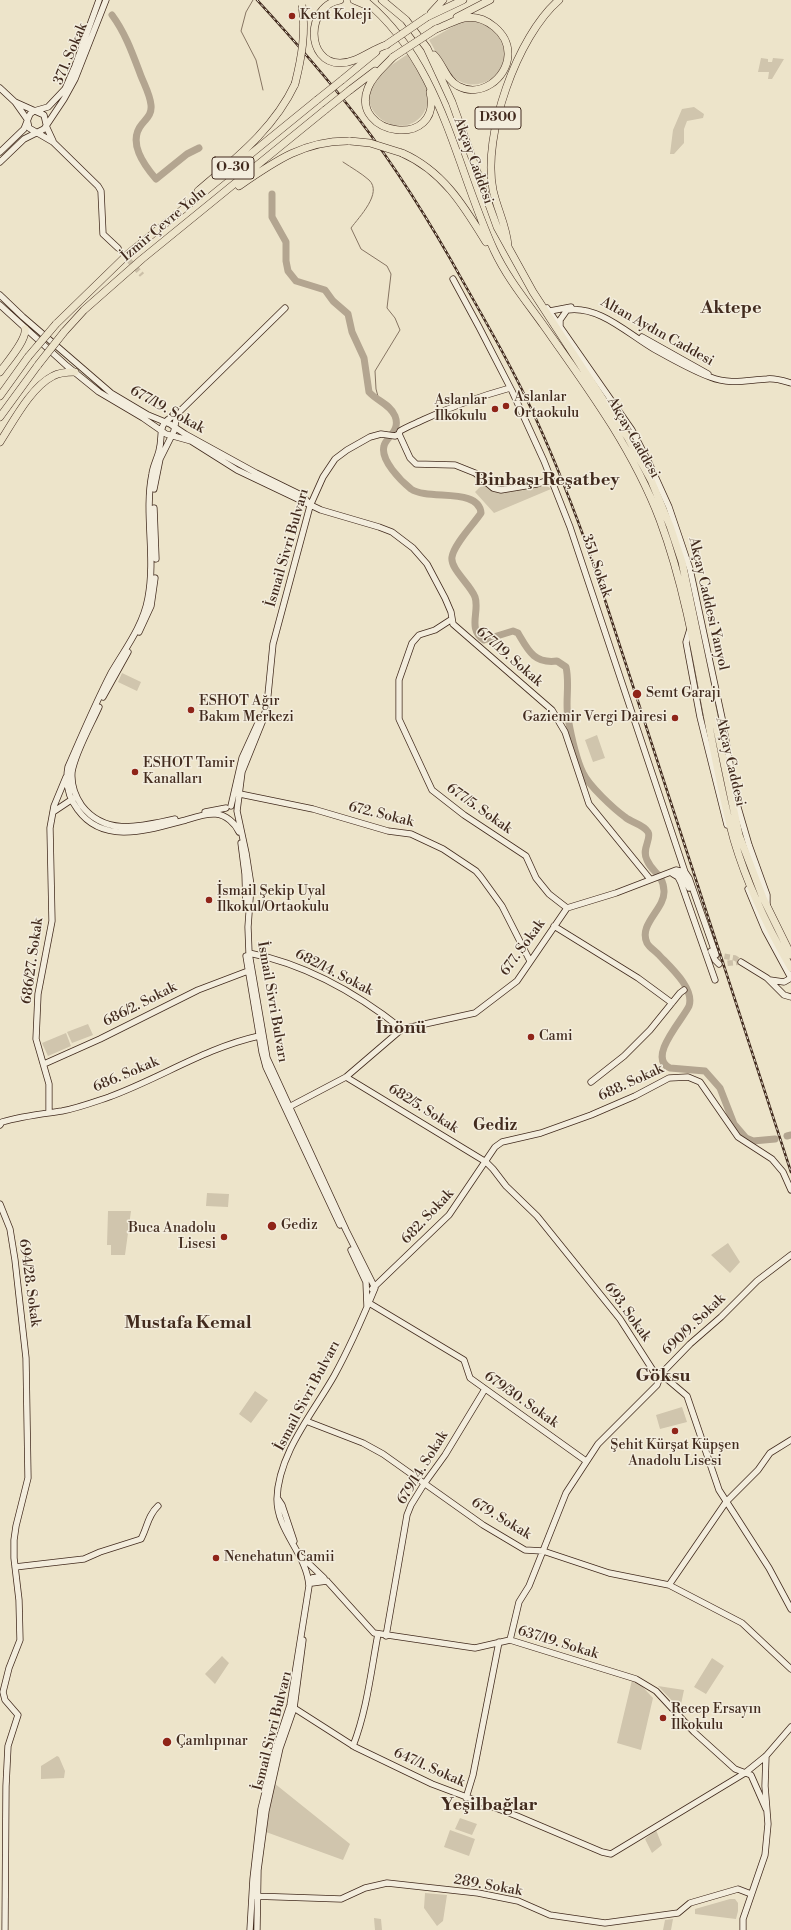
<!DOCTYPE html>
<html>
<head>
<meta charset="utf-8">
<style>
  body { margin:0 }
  canvas { display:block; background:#ede4ca }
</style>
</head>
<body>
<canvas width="791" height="1930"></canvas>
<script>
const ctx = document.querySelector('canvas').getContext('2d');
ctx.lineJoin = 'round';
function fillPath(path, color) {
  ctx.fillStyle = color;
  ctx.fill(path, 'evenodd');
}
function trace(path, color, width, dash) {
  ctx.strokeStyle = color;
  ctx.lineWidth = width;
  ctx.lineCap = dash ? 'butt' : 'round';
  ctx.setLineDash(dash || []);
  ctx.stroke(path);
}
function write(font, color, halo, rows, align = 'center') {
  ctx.font = font + ' "Libre Bodoni",serif';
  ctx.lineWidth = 3;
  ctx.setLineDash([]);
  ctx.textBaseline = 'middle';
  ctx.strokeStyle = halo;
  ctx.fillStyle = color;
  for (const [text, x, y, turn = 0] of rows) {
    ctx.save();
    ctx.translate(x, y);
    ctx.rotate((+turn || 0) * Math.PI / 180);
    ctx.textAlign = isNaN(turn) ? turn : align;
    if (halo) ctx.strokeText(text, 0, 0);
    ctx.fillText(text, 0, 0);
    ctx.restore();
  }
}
fillPath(new Path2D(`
  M472,21C484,23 490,25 497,35C521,66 480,101 452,76C442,67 436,51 429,40L461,22Z
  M408,54C414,65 425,78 428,91C430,99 427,108 423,114C402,143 355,113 373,83C381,71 396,62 408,54Z
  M761,58L768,59V62H772L773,58L784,59L772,79H768L769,72H758Z
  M694,107L704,114L703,118L687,121L684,129V143L674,154H670L673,130L682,109Z
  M484,483C497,495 505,492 520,488C529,486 538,487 546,485L551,489L494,513L475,492Z
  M122,673L141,682L137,691L118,682Z
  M597,735L605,758L593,762L585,740Z
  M88,1024L93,1035L72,1043L67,1032Z
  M66,1033L71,1046L48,1056L42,1043Z
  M207,1193L229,1194L228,1207L206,1206Z
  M108,1211H131L125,1255H111V1245H107Z
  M728,1243L740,1262L730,1273L711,1255Z
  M255,1391L268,1400L251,1423L239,1414Z
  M682,1407L687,1422L660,1429L656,1415Z
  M222,1656L229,1663L215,1684L205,1674Z
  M712,1658L724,1666L706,1694L694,1687Z
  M632,1680L638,1682L653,1698L641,1750L617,1743Z
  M658,1686L684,1690L680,1709Z
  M57,1756L59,1757L65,1771L64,1778L41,1779V1766Z
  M274,1783L350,1844L343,1860L266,1832Z
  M460,1818L477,1824L472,1835L455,1829Z
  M450,1830L475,1839L469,1856L444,1847Z
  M656,1830L662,1845L652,1853L645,1839Z
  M425,1893L447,1895L443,1921L437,1926L424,1908Z
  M730,1899H735L738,1903V1911L736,1919L695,1914V1909Z
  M374,1918L381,1919L382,1930H375Z
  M673,1919L671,1930H663L665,1920Z`), '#d0c5ad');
trace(new Path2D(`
  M253,0L246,12L241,31L256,60L263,90
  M343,162C352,168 361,173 369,180C383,193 359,217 351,228L361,249L387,266L391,274L387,308L395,318L400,330L375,371L376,389L379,400`), '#867462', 1);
trace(new Path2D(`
  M112,15C126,34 133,55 141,76C145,86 150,95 151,105C152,114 147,118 142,124C127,142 144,165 156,179L187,154L199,148
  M272,194V217L286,242V261L288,271L296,281L325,290L333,301L348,314L352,332L364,358L369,392C377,401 390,404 395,416C401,431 386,437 384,446C380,460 401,481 411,489C428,501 479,487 481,513C473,525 454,544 452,557C450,569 470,584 475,597C480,611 467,629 484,640L513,631L518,633C528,650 534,664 557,661L566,667C570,684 565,701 568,718C571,735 576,758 583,773C589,786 614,809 625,817C632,823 643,824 648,832C652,839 641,849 647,860C653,874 663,873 664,891C665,909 638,924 647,943C649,947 655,951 658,954C669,966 695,988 689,1006C684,1018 646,1058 670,1068L705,1071L720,1088L734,1124L746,1138L753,1141L775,1139
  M787,1136L791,1135`), '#b3a590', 7);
trace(new Path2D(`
  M118,248L142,275
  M716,955L735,958L741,962
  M719,964L741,962`), '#cbbfa8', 5.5, [5.5, 3]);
const secondary = new Path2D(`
  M0,88L15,102L27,119L29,128L53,142L98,186L101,191L103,234L118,248
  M15,102L44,115L47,128L53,141
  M0,152L24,129L30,114L34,111L48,107L65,89L75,66L99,0
  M0,162L24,139L44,129L64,99L75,79L106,0
  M453,279L479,327L512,391L544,461L570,527L685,872
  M0,295L23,317L111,393L148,415L170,424L185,434L256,473L303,496L309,504
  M0,305L67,366L99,392L143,418L166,434L191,441L237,470L321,510L379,527L392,532L413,548L427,564L445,598L451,612L453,624L552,710L565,732L589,804L650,879
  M547,308L632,430L649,463L669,507L690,569L722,718L737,804L749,845L767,895V905
  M550,311L571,307
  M560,326V320L567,310C599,305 628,334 654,349C672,359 691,370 710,377C730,385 747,380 767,379C775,378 784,381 791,383
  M642,337L708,374
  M399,434L400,431C408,426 417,423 425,419C453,406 481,396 510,388
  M154,489L160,459L174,431L177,414
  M154,508L156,559
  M452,619L435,630L419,635L412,643L399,680V719L432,790L464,815L526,856L536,878L549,894L567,908
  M690,629L686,642L700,717L727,825
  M139,632L151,606L155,578
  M103,697L128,652
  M99,707C91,725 75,753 72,772C71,784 75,796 82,806C106,837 142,826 175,819
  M240,794L313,809L388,831L411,834L443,849L476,871L481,877L502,906L530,961
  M231,806L242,758L258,723
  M53,812L74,798
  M205,812L226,808
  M239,832C235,823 226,815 216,814C206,813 195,817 186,820C151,829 104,846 78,810C68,797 65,783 68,767C82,735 95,704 111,673C125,649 143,626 148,598C156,556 144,513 152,474C153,466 157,459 159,451C164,432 155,425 177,414L285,308
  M241,843L245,874L246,906
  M676,873L682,874L689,888
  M673,874L678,877L681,883L715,980
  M748,889L765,930L791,978
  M554,926L638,978L672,1003
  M711,951L715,960L719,964
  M249,953C305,964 358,994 402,1029
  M246,956L262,1052L266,1067L340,1225
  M741,962L767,978L784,995L791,997
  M770,980L784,982L791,978
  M44,1064L100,1039L198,990L248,971
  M346,1077L486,1162L493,1169L506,1186L537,1216L620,1319L654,1372L661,1374L687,1396L719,1490L769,1568L791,1609
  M591,1082L624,1056L650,1030L680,993L684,990
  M289,1107L346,1077L402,1029L475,1013L517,981L567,908L616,893L676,870L685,872L689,878L716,955
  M49,1112V1084L36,1039L38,994L52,921L50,828L54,806L66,777
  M0,1125L2,1122C22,1116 42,1114 62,1111C78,1108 94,1102 109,1097C161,1078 205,1048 259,1036
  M0,1204L10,1229L15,1260L26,1358L28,1478L16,1526L14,1540V1558L19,1600L20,1640L9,1668L3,1692L5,1700L18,1715L8,1746L6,1786L5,1930
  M351,1250L366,1282L367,1306
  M372,1289L449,1215L495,1147L502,1142L541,1133L591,1115L635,1096L669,1078L688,1077L700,1082L738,1137L772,1159L783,1172L791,1190
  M369,1303L464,1360L470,1378L586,1461
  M306,1421L363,1443L383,1454L483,1525L525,1550L543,1551L609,1573L669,1585L742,1623L791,1669
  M278,1499L282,1505L294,1541
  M303,1558L324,1578
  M15,1567L84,1559L100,1552L141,1539C147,1528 148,1515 158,1506
  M309,1580C315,1575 320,1578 327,1581L374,1633L475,1648L510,1640L636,1679L656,1691L694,1732L735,1769L751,1775L766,1809
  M309,1580L312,1583L327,1581
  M669,1585L726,1502L758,1470L770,1453L791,1440
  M386,1636L407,1515L411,1505L424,1484L445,1455L485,1389
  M510,1640L519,1602L529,1586L566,1493L598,1444L657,1385L661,1374L690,1344L721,1317L757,1281L791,1255
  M294,1708L355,1747L432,1784L517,1816L602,1852L611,1854L745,1773L766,1756L791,1727
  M353,1746C367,1710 371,1671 378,1634
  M466,1798L473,1775L499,1642
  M252,1896L341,1899L365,1888L387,1883L478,1893L518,1901L550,1915L605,1923L678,1913L690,1903L738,1889L751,1894
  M250,1930L253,1879L261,1809L276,1747L290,1705L309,1586C307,1554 277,1532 277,1499C278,1454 313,1413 334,1376C350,1347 363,1317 375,1288L346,1230L267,1058L249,953L248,927L251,885L246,853L237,811L242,772L263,720L267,705L273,644L310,506L323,477L335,459L347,450L370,437L381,434L395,436L399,434L410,458L416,464L455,465L475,473L493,488L501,490L537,484L551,479
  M257,1930L258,1870L266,1811L280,1748L294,1708L303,1640
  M743,1930V1919L765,1855L768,1824L765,1786L766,1756`);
const highway = new Path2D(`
  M340,0C305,6 306,63 340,63C357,63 370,50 386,45
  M354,0L368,6
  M364,0C441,62 455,165 494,250C507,278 527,302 544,326C588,388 633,449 660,520C698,622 705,735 734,840C747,884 768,928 791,968
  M382,0L406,20L427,48L452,102L497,227L533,292L628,438L651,480L670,526L682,562L739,835L763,898L791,955
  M431,13L443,0
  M427,17L463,0
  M457,17L490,0
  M434,55C443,64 446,80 458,86C480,98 507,79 508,55C509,33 485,14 464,18C455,20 445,26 436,29
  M393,57C384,67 373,75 368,88C349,136 443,150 430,92
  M342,80L376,52
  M350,90L375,71
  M402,153C443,171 464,206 486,242
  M239,186C275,161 305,140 350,141
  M198,191C235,159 274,129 295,84
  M508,246C507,227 497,209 493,190C482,136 517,36 559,0
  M56,324L128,254L317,100
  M64,332L84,310L142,259L325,110
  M0,372C7,362 27,340 25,329
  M0,396L28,357
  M0,417L38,365
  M0,442C13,422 31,387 53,376C60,372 68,372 75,372`);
trace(secondary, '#422b1e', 7);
trace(highway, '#422b1e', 8);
trace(secondary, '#f3eddd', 5.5);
trace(highway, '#ede4ca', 7);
const rail = new Path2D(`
  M257,0C292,38 326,77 358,118C398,170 433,227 465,285C490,329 515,373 536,419C557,465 575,512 592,560L791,1172`);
trace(rail, '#422b1e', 2.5);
trace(rail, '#f3eddd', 1, [3]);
const highwayBridge = new Path2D(`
  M386,45L427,17
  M393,57L436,29
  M295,84C302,56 306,32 302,5
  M317,100L342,80
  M325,110L350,90
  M350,141L370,143L402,153
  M28,357L56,324
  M38,365L64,332`);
trace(highwayBridge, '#422b1e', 8, []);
trace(highwayBridge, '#ede4ca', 7);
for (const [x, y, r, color] of [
  [292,16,4,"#8f2418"],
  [506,406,4,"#8f2418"],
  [495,409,4,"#8f2418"],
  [637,694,5,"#8f2418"],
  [191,710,4,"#8f2418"],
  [675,718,4,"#8f2418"],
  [135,772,4,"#8f2418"],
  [209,900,4,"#8f2418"],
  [531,1037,4,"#8f2418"],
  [272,1226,5,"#8f2418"],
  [224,1237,4,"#8f2418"],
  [675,1431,4,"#8f2418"],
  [216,1558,4,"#8f2418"],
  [663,1718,4,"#8f2418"],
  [167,1742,5,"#8f2418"]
]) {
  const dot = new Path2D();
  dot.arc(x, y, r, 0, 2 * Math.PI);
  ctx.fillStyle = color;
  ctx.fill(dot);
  trace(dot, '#f3eddd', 1.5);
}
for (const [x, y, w] of [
  [498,118,46],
  [233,168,42]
]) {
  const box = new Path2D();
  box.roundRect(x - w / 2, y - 11, w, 22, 3);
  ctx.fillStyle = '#f3eddd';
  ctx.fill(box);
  trace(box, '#422b1e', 1);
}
write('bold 13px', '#422b1e', null, [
  ["D300",498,118],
  ["O-30",233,168]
]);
write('14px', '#422b1e', '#f3eddd', [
  ["Kent Koleji",300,16],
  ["Aslanlar",514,398],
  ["Ortaokulu",514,414],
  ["Aslanlar",487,401,"right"],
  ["İlkokulu",487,417,"right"],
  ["Semt Garajı",646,694],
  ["ESHOT Ağır",199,702],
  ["Bakım Merkezi",199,718],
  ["Gaziemir Vergi Dairesi",667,718,"right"],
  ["ESHOT Tamir",143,764],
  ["Kanalları",143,780],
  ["İsmail Şekip Uyal",217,892],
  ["İlkokul/Ortaokulu",217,908],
  ["Cami",539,1037],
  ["Gediz",281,1226],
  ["Buca Anadolu",216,1229,"right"],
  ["Lisesi",216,1245,"right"],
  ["Şehit Kürşat Küpşen",675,1446,"center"],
  ["Anadolu Lisesi",675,1462,"center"],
  ["Nenehatun Camii",224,1558],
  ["Recep Ersayın",671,1710],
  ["İlkokulu",671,1726],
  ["Çamlıpınar",176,1742]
], 'left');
write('14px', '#422b1e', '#f3eddd', [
  ["371. Sokak",71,54,-67],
  ["Akçay Caddesi",473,161,70],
  ["İzmir Çevre Yolu",164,225,-40],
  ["Altan Aydın Caddesi",657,332,29],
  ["677/19. Sokak",167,410,29],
  ["Akçay Caddesi",633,438,60],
  ["İsmail Sivri Bulvarı",288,548,-74],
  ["351. Sokak",596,566,71],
  ["Akçay Caddesi Yanyol",708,604,77],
  ["677/19. Sokak",509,657,41],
  ["Akçay Caddesi",730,762,77],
  ["677/5. Sokak",479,809,35],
  ["672. Sokak",381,815,14],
  ["677. Sokak",523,948,-54],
  ["686/27. Sokak",33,961,-82],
  ["682/14. Sokak",334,973,27],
  ["İsmail Sivri Bulvarı",272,1002,80],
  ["686/2. Sokak",140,1005,-27],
  ["686. Sokak",126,1075,-23],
  ["688. Sokak",631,1083,-25],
  ["682/5. Sokak",423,1109,32],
  ["682. Sokak",428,1217,-47],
  ["694/28. Sokak",29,1283,82],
  ["693. Sokak",627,1312,54],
  ["690/9. Sokak",694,1325,-44],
  ["İsmail Sivri Bulvarı",308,1396,-62],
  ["679/30. Sokak",521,1400,35],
  ["679/14. Sokak",423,1468,-58],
  ["679. Sokak",501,1519,31],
  ["637/19. Sokak",558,1643,17],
  ["İsmail Sivri Bulvarı",273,1731,-76],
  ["647/1. Sokak",429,1768,24],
  ["289. Sokak",488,1886,10]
]);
write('bold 16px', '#422b1e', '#f3eddd', [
  ["Gediz",495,1126]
]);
write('bold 18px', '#422b1e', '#f3eddd', [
  ["Aktepe",731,309],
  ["Binbaşı Reşatbey",547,481],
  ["İnönü",401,1029],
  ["Mustafa Kemal",188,1324],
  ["Göksu",663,1377],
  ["Yeşilbağlar",489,1806]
]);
</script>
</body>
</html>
